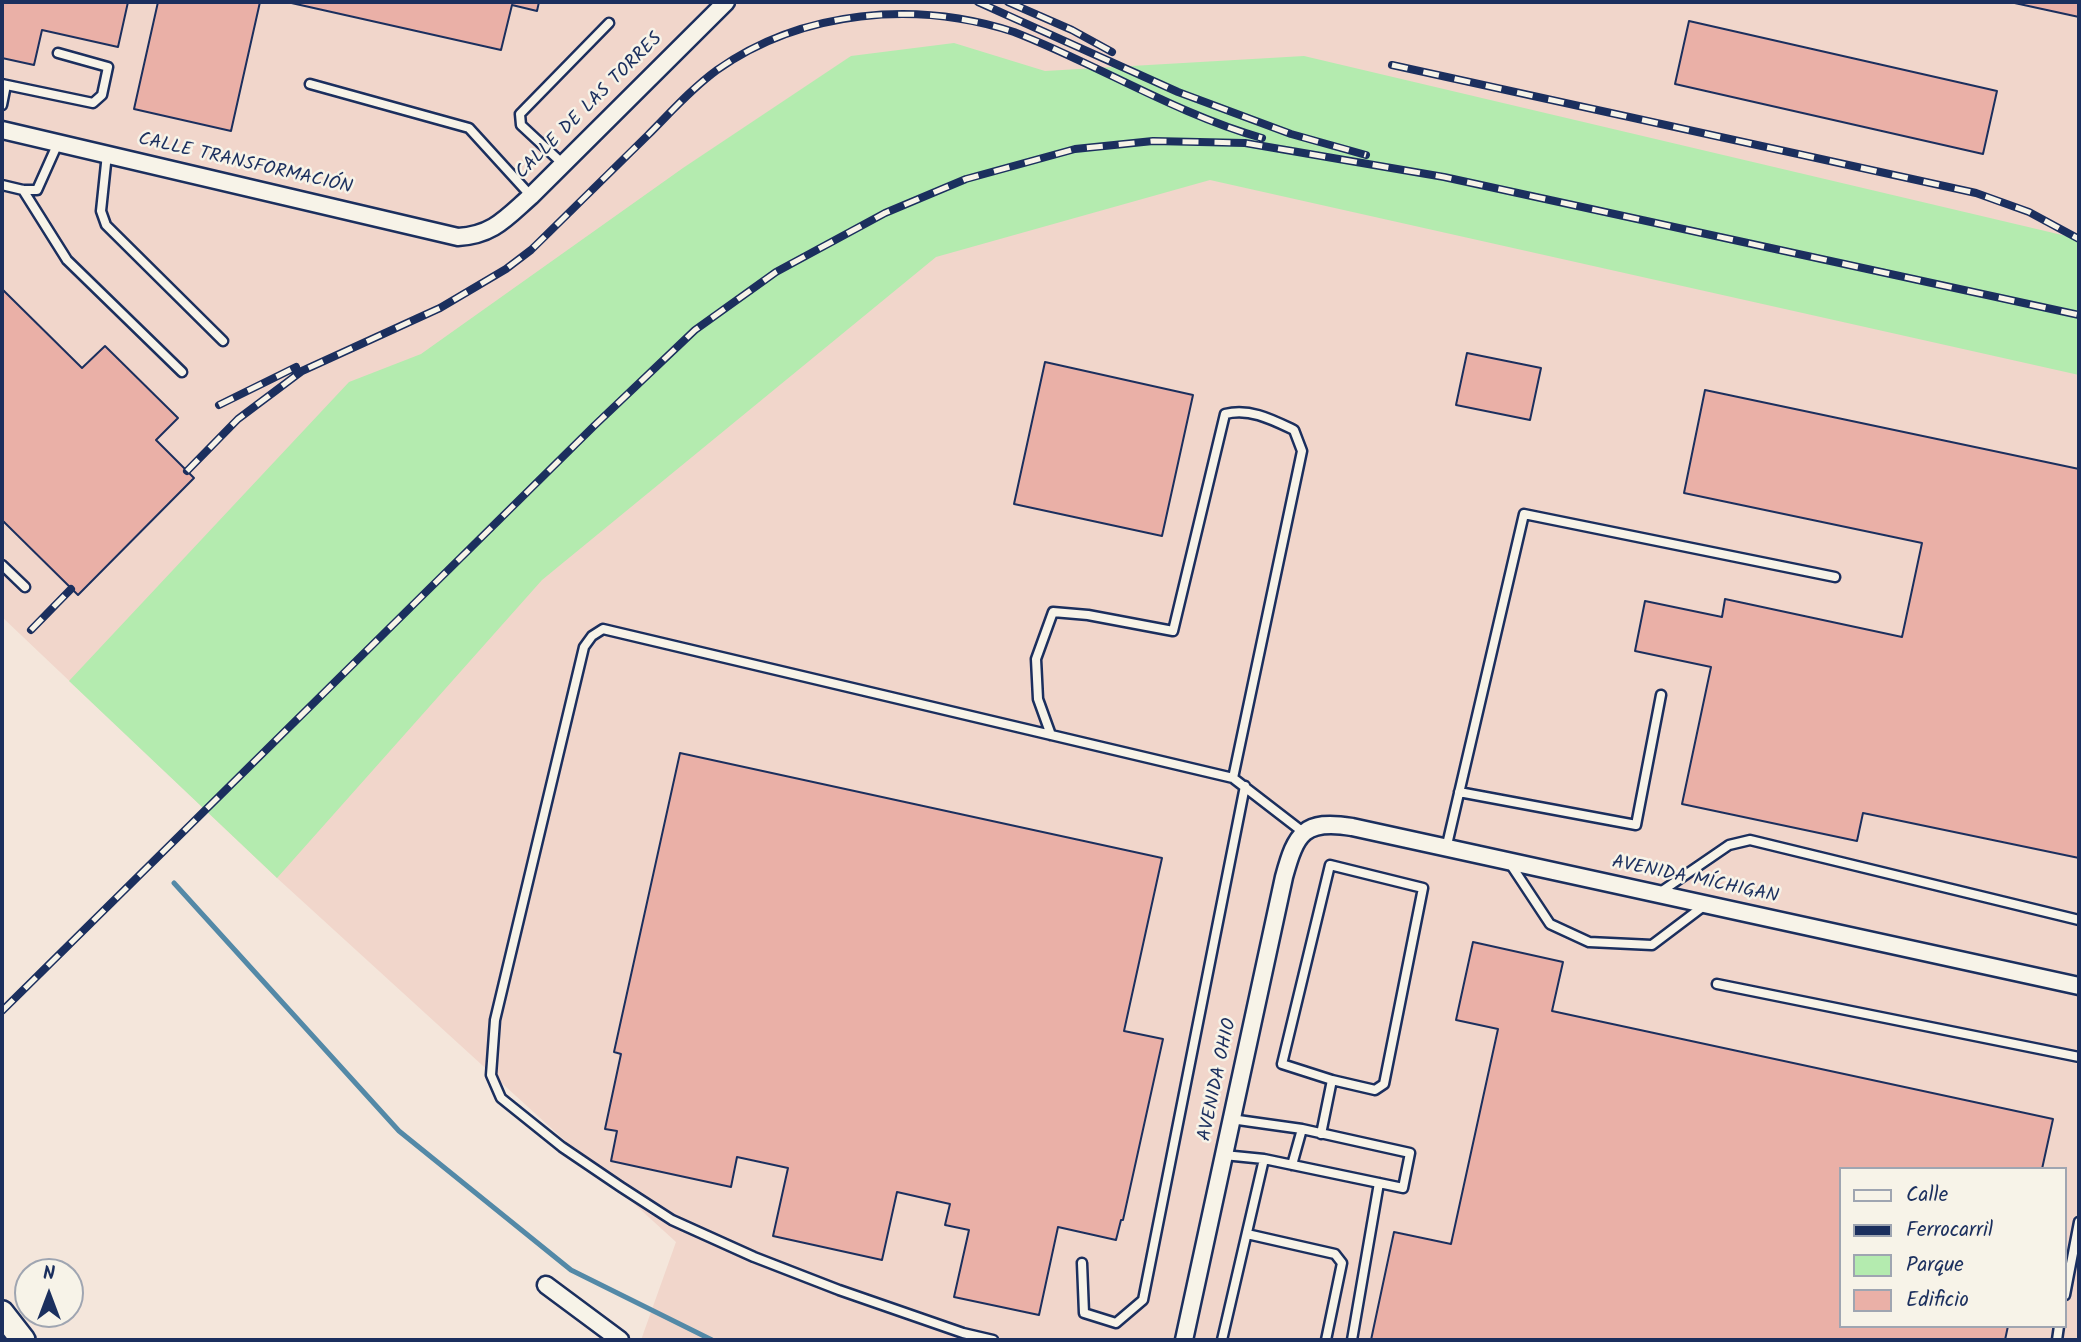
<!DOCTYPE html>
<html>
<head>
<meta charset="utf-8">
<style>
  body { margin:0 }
  #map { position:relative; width:2081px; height:1342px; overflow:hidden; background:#f4e6db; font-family:Kalam,sans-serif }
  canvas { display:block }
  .frame { position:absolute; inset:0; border:4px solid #1b2f5e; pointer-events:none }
  .legend { position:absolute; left:1839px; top:1167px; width:228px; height:161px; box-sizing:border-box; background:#f7f3e8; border:2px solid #9fa5b1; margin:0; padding:9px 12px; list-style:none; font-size:21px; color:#1b2f5e }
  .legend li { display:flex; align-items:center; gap:14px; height:35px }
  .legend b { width:35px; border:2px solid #9fa5b1 }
  .north { position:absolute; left:14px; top:1258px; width:70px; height:70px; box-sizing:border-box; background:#f7f3e8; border:2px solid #9fa5b1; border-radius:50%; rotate:0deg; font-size:19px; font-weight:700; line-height:28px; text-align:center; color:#1b2f5e }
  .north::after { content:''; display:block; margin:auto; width:24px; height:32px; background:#1b2f5e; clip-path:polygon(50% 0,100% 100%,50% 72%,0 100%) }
</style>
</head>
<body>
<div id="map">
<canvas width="2081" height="1342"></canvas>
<div class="frame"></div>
<ul class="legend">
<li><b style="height:9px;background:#f7f3e8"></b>Calle</li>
<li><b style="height:9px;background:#1b2f5e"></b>Ferrocarril</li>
<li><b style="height:19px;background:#b4ebaf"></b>Parque</li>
<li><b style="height:19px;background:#eab0a7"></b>Edificio</li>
</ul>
<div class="north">N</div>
</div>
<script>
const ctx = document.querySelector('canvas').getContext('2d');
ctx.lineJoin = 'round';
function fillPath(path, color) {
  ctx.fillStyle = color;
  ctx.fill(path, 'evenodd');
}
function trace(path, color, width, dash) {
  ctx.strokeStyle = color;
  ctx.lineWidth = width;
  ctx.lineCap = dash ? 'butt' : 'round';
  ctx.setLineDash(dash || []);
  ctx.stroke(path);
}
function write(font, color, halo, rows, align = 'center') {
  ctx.font = font + ' Kalam,sans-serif';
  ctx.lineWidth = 5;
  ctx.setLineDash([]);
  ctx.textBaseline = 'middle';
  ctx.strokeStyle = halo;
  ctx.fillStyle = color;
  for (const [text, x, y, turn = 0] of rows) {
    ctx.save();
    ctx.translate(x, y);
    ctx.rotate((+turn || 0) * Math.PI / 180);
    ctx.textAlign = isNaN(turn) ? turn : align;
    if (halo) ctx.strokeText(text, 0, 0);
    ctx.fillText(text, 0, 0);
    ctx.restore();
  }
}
fillPath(new Path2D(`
  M2,2H2079V1340H641L676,1242L277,878L2,617ZM1841,1169H2065V1326H1841Z`), '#f1d6cb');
fillPath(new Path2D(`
  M954,43L1045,71L1304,56L2079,239V375L1210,180L936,257L542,580L277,878L69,681L349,382L421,354L683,168L851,56Z`), '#b4ebaf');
trace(new Path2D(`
  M174,883L399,1131L571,1270L712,1340`), '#5389a7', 5);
const building = new Path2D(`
  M2,2H128L118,47L42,30L34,65L2,58Z
  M158,2H260L231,131L134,109Z
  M287,2H539L537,11L512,5L501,50Z
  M2010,2H2079V17Z
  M1689,21L1997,91L1983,154L1675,84Z
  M2,289L82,368L105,346L178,418L156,440L194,478L78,595L2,520Z
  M1467,353L1541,368L1530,420L1456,405Z
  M1045,362L1193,395L1162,536L1014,504Z
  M1705,390L2079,469V858L1863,813L1857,841L1682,804L1711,667L1635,651L1645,601L1722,617L1725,599L1902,637L1922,543L1684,493Z
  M680,753L1162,858L1124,1031L1163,1039L1123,1220H1121L1116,1240L1058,1227L1039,1315L954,1297L969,1230L945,1225L950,1204L897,1192L882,1260L773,1236L788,1168L737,1157L731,1187L611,1161L617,1131L605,1129L621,1054L614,1052Z
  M1473,942L1563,962L1552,1011L2053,1119L2042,1169H1841V1326H2008L2005,1340H1371L1394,1232L1451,1244L1498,1029L1456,1020Z`);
fillPath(building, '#eab0a7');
trace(building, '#1b2f5e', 2);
const service = new Path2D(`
  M2,84L93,103L102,95L108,67L58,53
  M310,84L469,128L531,196
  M2,105L6,85
  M107,154L101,211L106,225L223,341
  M563,164L521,125L520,114L609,23
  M2,185L23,190H37L58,143
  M23,190L67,260L182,372
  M2,565L25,587
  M1051,735L1038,699L1036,659L1053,612L1088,615L1173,631L1225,414C1250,408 1271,419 1294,430L1302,451L1233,778
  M1459,792L1636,825L1661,695
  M1446,849L1524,514L1835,577
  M1509,862L1550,924L1589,942L1652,945L1705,905
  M1659,893L1729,845L1750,840L2079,920
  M1717,984L2079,1057
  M1321,1134L1332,1080L1375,1090L1384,1084L1423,888L1330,865L1282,1064L1332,1080
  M1224,1155L1264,1159L1403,1188L1410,1153L1302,1129L1231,1119
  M1292,1165L1302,1129
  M1247,1234L1335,1254L1342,1263L1326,1340
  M1082,1263L1084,1313L1116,1323L1143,1300L1245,786
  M2065,1295L2079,1222
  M993,1340L963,1333L839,1290L754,1257L672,1220L621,1187L562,1147L501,1098L491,1075L495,1020L584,647L592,636L603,629L1233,778L1303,832
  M1222,1340L1264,1159
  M1352,1340L1379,1183
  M2057,1340L2059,1326`);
const minor = new Path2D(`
  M2,130L458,237C493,235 506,218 531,196L726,2
  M546,1285L620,1340
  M1184,1340L1284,877C1296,833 1304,819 1352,827L2079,986`);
const secondary = new Path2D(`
  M2,1313L23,1340`);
trace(service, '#1b2f5e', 13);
trace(minor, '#1b2f5e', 21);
trace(secondary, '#1b2f5e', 28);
trace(service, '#f7f3e8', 8);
trace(minor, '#f7f3e8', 16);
trace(secondary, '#f7f3e8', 23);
const rail = new Path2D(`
  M978,2L1178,92L1291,134L1366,155
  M1008,2L1072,30L1112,52
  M1392,65L1976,193L2029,212L2079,239
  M219,405L296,367
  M187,471L238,419L302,371L440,308L506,269L531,250C570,212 609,173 648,135C670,113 691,89 717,70C802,10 916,0 1014,32C1097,64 1176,114 1262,138
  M31,630L71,589
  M2,1011L594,426L695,330L776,272L885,213L966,179L1075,149L1153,141L1245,143L1444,177L2079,315`);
trace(rail, '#1b2f5e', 8);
trace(rail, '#f7f3e8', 5, [16]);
write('19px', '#1b2f5e', '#f7f3e8', [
  ["CALLE DE LAS TORRES",590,107,-45],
  ["CALLE TRANSFORMACIÓN",245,165,13],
  ["AVENIDA MÍCHIGAN",1695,881,12],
  ["AVENIDA OHIO",1219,1080,-78]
]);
</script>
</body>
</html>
